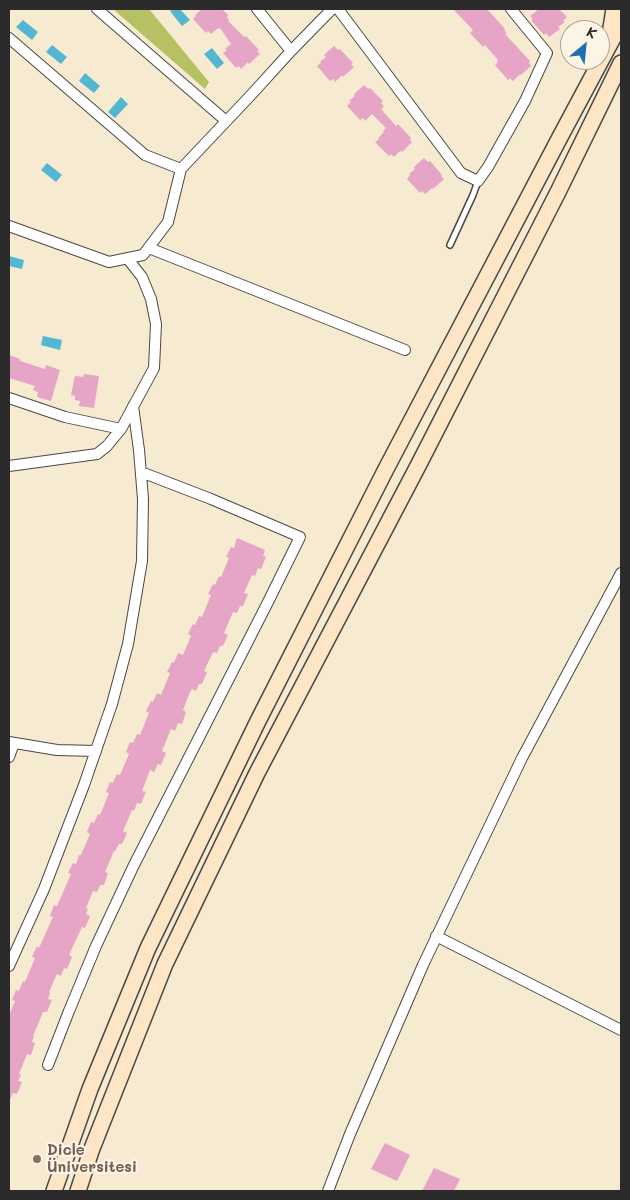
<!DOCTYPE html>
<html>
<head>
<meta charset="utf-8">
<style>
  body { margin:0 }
  #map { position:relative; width:630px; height:1200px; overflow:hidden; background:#f6ead1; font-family:Mali,sans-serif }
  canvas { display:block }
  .frame { position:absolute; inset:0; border:10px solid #2b2b2b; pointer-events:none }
  .north { position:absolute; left:560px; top:20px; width:50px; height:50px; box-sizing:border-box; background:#fcf5e5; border:1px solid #a8a49b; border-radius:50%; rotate:28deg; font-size:14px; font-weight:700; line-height:20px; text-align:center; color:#2b2b2b }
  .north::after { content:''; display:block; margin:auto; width:18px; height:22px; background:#1f6fb2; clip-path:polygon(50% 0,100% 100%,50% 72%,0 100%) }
</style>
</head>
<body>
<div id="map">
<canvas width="630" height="1200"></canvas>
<div class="frame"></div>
<div class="north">K</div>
</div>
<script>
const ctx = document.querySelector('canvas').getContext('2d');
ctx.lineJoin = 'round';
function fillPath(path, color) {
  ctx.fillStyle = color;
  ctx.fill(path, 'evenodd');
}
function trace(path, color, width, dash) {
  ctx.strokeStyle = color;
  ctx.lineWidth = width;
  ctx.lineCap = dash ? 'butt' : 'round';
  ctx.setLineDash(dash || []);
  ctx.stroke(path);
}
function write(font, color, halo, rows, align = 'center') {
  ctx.font = font + ' Mali,sans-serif';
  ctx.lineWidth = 4.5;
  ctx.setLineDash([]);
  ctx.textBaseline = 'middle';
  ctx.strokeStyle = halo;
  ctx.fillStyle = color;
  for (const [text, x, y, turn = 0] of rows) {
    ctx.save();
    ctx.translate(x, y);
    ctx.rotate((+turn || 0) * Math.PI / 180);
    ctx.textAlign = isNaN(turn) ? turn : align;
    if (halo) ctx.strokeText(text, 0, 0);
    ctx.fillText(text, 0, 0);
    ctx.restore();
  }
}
fillPath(new Path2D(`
  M113,9H149L209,82L205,89Z`), '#b5c163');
fillPath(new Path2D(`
  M173,9H180L190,20L182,26L170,11Z
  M23,20L38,32L32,40L16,27Z
  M52,45L67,57L61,64L46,52Z
  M212,48L224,63L217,69L204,54Z
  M85,73L100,86L94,93L79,81Z
  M121,97L128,104L115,118L108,112Z
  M47,163L62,175L56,182L41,170Z
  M9,256L24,260L22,269L9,266Z
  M43,336L62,340L60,350L41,345Z`), '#53b7d2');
fillPath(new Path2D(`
  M202,9H222L228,15L227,17L229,20L228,21L244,37L246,36L259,50L257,51L260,54L249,64L248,62L241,69L239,66L236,68L223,53L227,50L225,49L231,44L220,28L219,29L218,28L211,34L208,31L206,33L193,19L196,16L195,15Z
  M453,9H487L505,29L504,30L507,33L505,34L530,61L529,63L531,66L521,75L520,74L513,81L510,78L508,80L495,65L498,62L497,61L498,60L485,45L483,47L470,33L473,30Z
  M539,9H559L567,17L563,21L565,22L558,27L560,29L549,37L546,33L544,35L531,20L533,19L530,16Z
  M334,46L338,50L340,49L353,63L351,64L354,67L343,77L342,75L335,82L333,79L330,81L317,66L321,63L320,62L326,57L324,55Z
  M364,85L368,89L370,88L383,101L381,103L384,106L381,109L396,126L398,124L411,138L410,140L412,142L402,152L400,151L394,157L391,154L389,156L375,142L379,139L378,138L384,132L383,131L386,128L372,114L365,121L363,118L360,120L347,106L351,102L349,101L355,96L354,94Z
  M424,158L428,162L430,161L442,175L441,176L444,179L433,189L432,188L425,194L422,191L420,193L407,179L410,175L409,174L415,169L414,167Z
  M9,355L20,359V361L45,369L46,365L60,370L51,401L37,397L38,392L33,390L35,386L9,378Z
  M84,374L99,376L94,408L79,406L80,401L75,400V396L71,395L75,376L83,377Z
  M237,538L265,550L263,556L266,557L261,569L258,568L255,576L252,575L244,593L248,594L243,606H240L237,613L233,612L224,633L228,635L223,646H220L217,653L213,652L204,671L207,672L202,684H199L196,691L192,689L190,692L183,710L186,712L182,724L178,723L175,731L171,729L162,751L166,753L161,765L158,764L154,772L150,770L142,791L146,792L141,804L137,803L134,811L132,810L123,831L127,833L122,844H119L115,851H114L105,872L108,873L104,885H100L97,892L93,891L86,908L88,909L86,914L90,916L85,928L82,927L69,955L72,957L67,969L64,968L61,976L57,974L49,992L50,993L48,999L52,1000L47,1012H43L33,1036H34L32,1042L35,1043L31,1055L27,1054L19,1074L21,1075L18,1081L22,1082L17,1094L13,1093L9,1102V1015L15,1001L12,1000L16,990L19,991L23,981L25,982L35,958L32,957L37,946L39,948L53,917L50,916L54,905L57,906L71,874L68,873L73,863L76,864L79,855H81L90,834L87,832L91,822L94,823L98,814L100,815L109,793L106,792L110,782L113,783L117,774L120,775L129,754L126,752L130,742L133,743L137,734L140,735L149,713L146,711L151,701L153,702L157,693L161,695L170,673L167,672L172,662L174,663L178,653L183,655L191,636L188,634L193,624L195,625L199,616L202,617L211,595L208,594L213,584L215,585L219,576L221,577L229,558L226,557L231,547L234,548Z
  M385,1143L410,1155L397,1181L371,1169Z
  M434,1168L460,1179L454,1191H422Z`), '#e6a4c6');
const lane = new Path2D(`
  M450,245L473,195L478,181`);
const street = new Path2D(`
  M97,9L226,121
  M257,9L291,51
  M338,9L461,173L478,181L488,167L525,101L547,53L511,9
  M9,38L145,155L181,169
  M9,226L109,262L143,255L168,222L181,169L251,95L291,51L332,9
  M149,248L405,350
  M9,398L65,417L121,429
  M9,466L97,454L107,446L121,429L154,368L156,324L151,299L142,277L127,258
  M9,742L57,750L96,751
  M9,757L14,743
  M436,936L621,1030
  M9,966L44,889L84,785L112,704L128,644L142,561L143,499L139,450L133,406
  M48,1065L69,1011L96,946L133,867L268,602L300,537L211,499L141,472
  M328,1191L350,1134L423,965L522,758L621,573`);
const secondary = new Path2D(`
  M610,34L614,9
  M54,1191L90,1089L148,948L258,721L386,469L559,139L621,23
  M78,1191L91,1151L165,964L257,773L419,464L558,192L621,63`);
trace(lane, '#494844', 8);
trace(street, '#494844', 12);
trace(secondary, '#494844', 18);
trace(lane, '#fff', 5);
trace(street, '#fff', 10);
trace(secondary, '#fde5c5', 15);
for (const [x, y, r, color] of [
  [37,1159,5,"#8d6e63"]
]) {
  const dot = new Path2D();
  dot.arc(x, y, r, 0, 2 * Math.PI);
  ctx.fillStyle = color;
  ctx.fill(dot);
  trace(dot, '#fcf5e5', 2);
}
write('bold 15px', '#785e54', '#fcf5e5', [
  ["Dicle",47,1150],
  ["Üniversitesi",47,1167]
], 'left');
</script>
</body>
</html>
